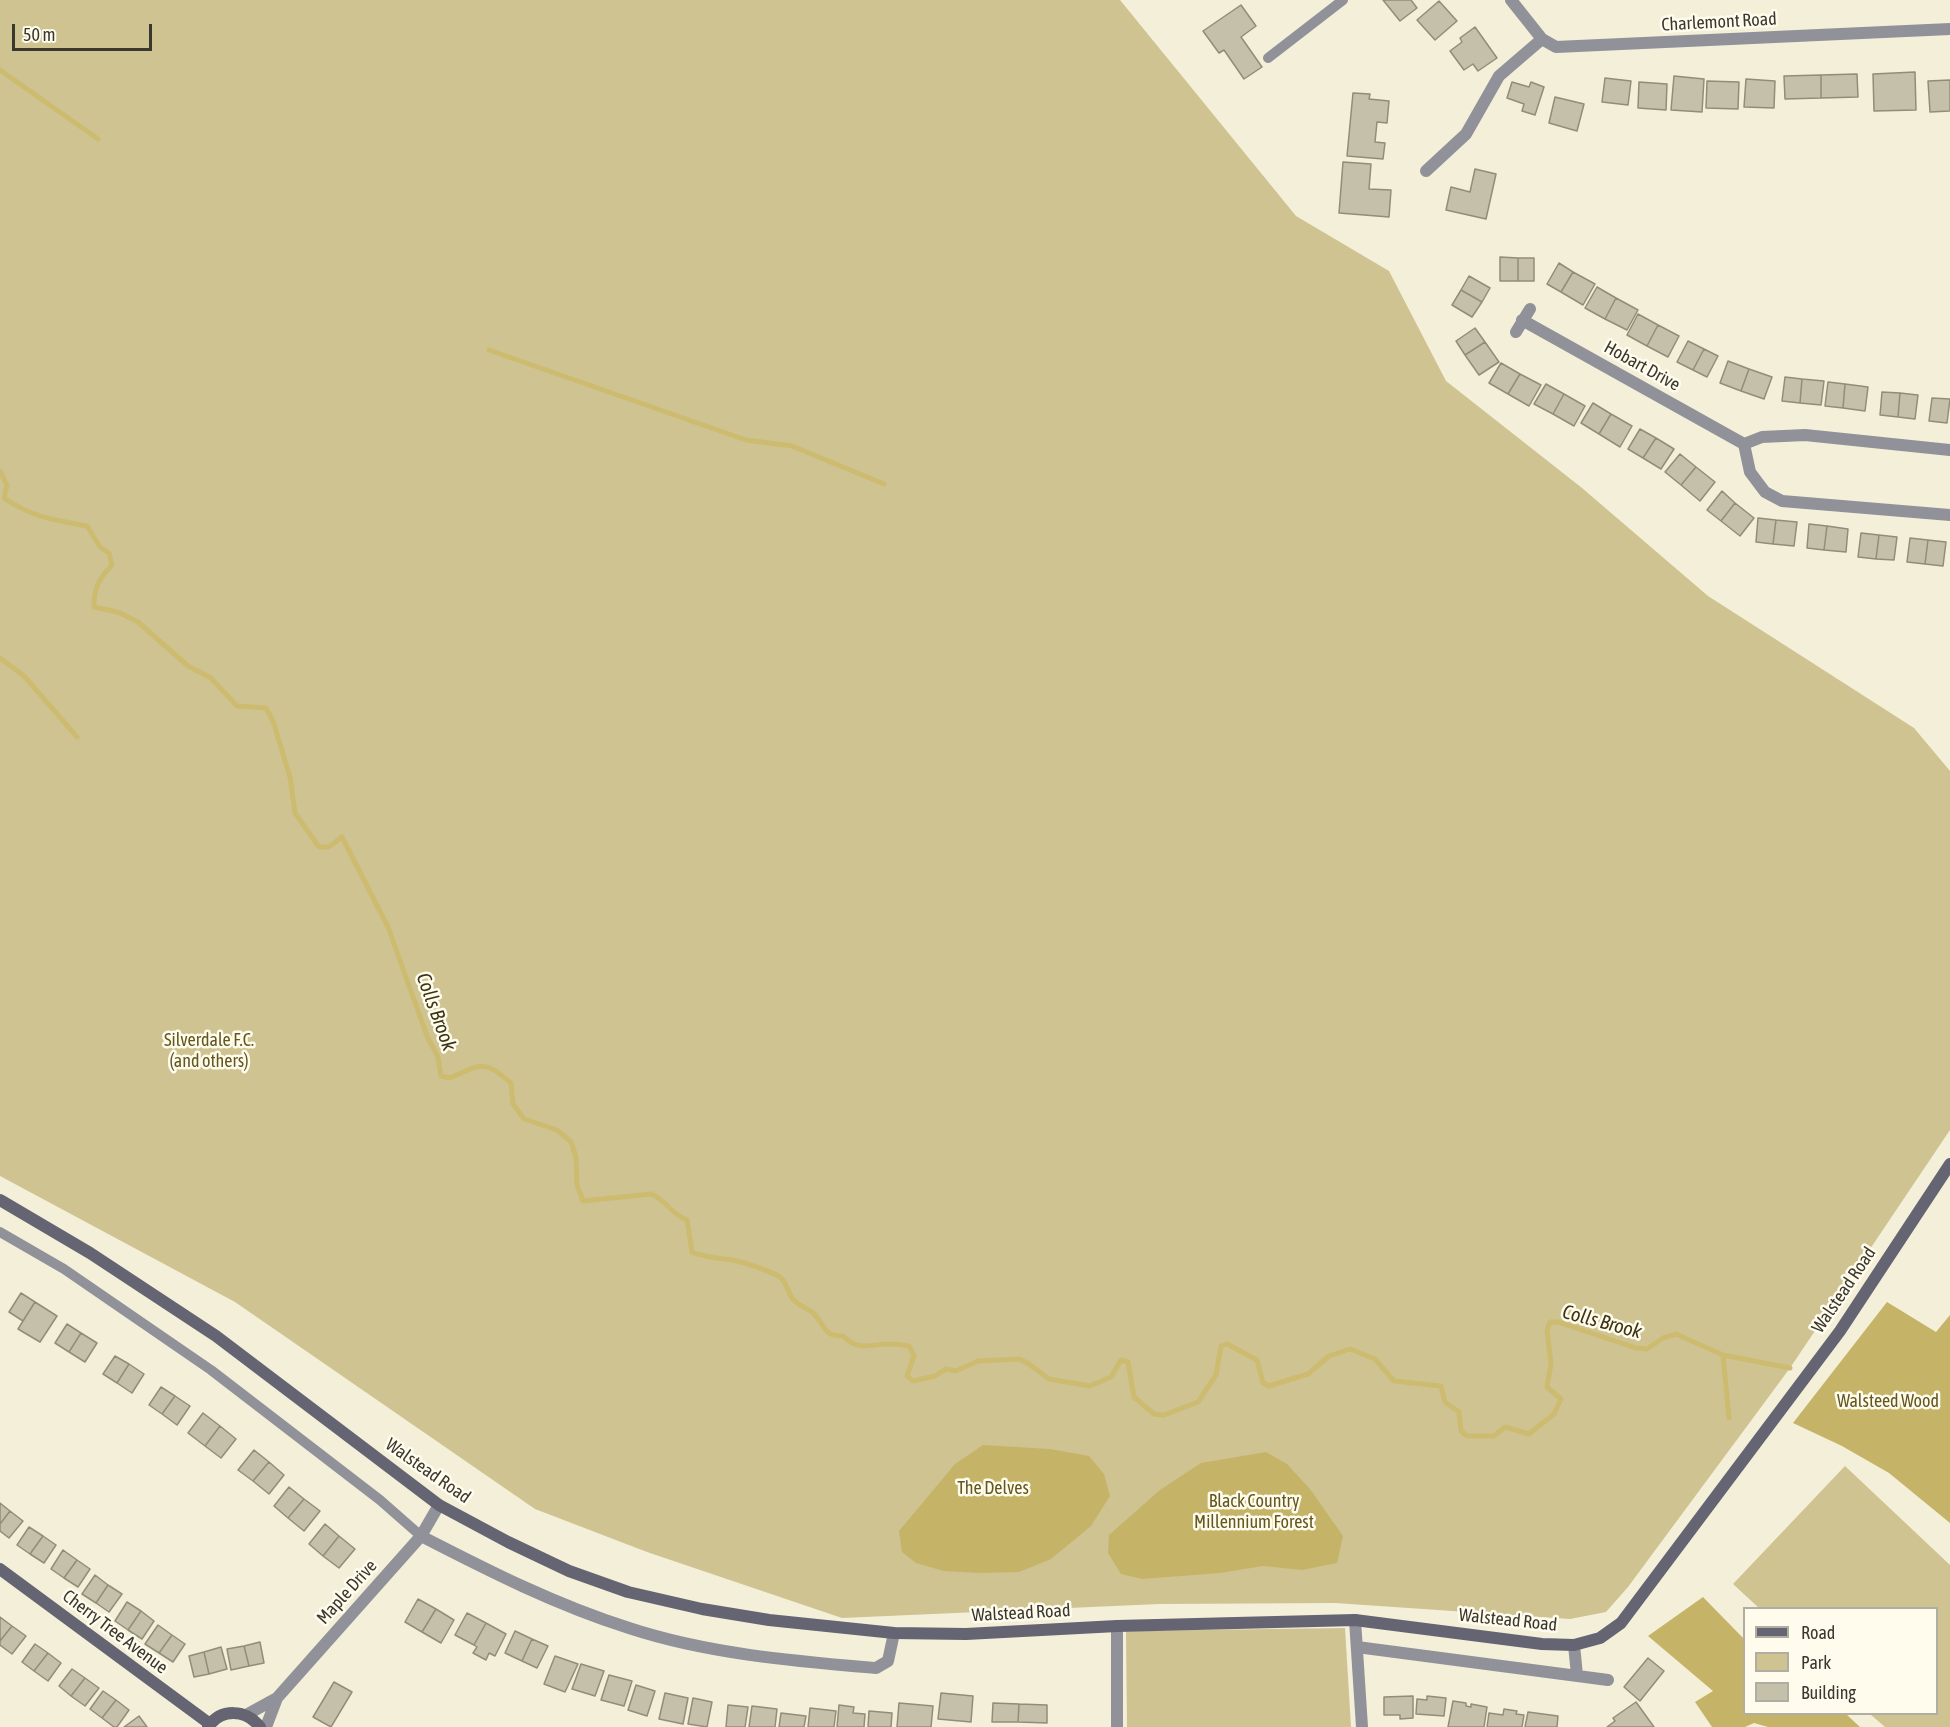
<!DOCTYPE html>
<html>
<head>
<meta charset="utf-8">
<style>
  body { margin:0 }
  #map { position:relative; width:1950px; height:1727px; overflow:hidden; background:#f4efd8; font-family:"Asap Condensed",sans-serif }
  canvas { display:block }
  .legend { position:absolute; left:1743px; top:1607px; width:195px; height:108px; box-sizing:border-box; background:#fffcee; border:2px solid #b0ada1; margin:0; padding:8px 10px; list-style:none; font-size:18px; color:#39372e }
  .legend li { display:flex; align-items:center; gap:12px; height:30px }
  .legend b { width:30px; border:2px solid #b0ada1 }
  .scale { position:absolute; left:12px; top:24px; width:140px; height:27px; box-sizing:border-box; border:3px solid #39372e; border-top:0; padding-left:8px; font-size:18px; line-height:21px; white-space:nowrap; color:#39372e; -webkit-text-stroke:4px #fffcee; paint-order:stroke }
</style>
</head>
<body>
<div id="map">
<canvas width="1950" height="1727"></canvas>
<ul class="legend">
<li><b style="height:8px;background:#656472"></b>Road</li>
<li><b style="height:16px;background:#cec391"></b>Park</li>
<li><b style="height:16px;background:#c5c0aa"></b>Building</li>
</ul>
<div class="scale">50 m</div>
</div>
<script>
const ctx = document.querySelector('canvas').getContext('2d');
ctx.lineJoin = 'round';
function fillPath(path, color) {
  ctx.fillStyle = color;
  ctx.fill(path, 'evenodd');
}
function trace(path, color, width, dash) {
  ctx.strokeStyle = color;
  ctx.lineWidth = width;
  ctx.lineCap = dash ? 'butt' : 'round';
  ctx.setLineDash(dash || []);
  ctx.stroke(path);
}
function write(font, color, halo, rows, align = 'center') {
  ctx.font = font + ' "Asap Condensed",sans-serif';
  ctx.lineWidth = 5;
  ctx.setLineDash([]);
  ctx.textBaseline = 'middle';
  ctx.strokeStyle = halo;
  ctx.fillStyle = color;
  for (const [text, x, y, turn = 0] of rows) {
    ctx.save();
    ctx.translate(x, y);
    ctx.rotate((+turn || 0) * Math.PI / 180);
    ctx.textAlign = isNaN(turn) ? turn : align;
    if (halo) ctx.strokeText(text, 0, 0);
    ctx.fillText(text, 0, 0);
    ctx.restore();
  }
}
fillPath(new Path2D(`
  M0,0H1120L1296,216L1389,271L1446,381L1582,488L1708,596L1914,728L1950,771V1130L1790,1368L1628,1587L1606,1612L1570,1619L1335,1603L1159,1604L842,1618L647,1552L535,1509L235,1302L0,1176Z
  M1845,1466L1950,1565V1727H1885L1870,1714H1936V1608H1759L1733,1584Z
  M1345,1628L1351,1727H1127L1126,1631Z`), '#cec391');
fillPath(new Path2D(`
  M1887,1302L1936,1332L1950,1315V1523L1889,1473L1842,1446L1793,1423Z
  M983,1445L1050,1449L1089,1456L1104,1474L1110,1496L1091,1526L1051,1559L1019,1572L980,1573L944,1571L916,1563L902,1552L899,1531L955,1464Z
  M1266,1452L1287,1464L1310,1489L1343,1536L1337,1563L1302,1570L1263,1566L1220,1573L1142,1579L1121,1574L1108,1553L1109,1535L1160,1490L1201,1463Z
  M1703,1597L1744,1639V1714H1846L1860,1727H1768L1754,1723L1745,1727H1712L1695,1702L1713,1691L1648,1636Z`), '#c5b468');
trace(new Path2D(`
  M0,70L98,139
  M489,350L746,440L792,446L884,484
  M0,471L7,485L4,498C31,517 55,520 87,526L100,547L109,553L112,565C99,579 94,587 94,607L118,612L138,622L188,666L211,678L237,706L266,708L273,721L290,777L295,813L319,847H329L342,837L388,927L427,1036L438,1057L441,1076L450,1078C481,1064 484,1059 511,1083L513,1104L524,1119L557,1130L571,1142L576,1157L577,1185L583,1201L651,1194C668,1201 670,1214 687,1220L692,1252C707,1259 721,1257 737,1261C748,1264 770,1271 780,1277C788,1283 787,1294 794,1300C799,1306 807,1308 813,1313C826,1324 821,1336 843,1336C859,1352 870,1344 889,1344C896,1344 903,1345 909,1346L914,1356L907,1376L913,1381L935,1376L946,1369L956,1371L978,1361L1019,1359L1029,1364L1049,1379L1090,1386L1111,1377L1121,1360L1128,1362L1134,1397L1154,1414L1164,1415L1198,1402L1216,1375L1221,1346L1227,1344L1257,1360L1263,1383L1269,1386L1308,1374L1329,1356L1350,1349L1375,1359L1394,1381L1441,1386L1445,1402L1459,1412L1461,1431L1467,1436H1494L1505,1427L1529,1434L1554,1414L1561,1399L1547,1387L1551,1364L1547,1330L1550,1322H1558L1636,1348L1647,1349L1663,1338L1676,1334L1723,1355L1790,1368
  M0,658L24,676L77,737
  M1723,1355L1729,1418`), '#cdbc70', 5);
const building = new Path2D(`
  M1383,0H1411L1417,8L1400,21Z
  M1439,1L1457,21L1435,40L1417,20Z
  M1241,5L1256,26L1241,37L1262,67L1244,79L1224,50L1219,53L1203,31Z
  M1475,27L1497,58L1478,71L1473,64L1464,70L1450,51L1462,42L1460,38Z
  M1915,72L1916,110L1874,111L1873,74Z
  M1857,74L1858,97L1821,98V75Z
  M1821,75V98L1785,99L1784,76Z
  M1674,76L1704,79L1702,112L1671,110Z
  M1605,78L1631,81L1628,105L1602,102Z
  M1746,79L1775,81L1774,108L1744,107Z
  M1950,80V111L1930,112L1928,81Z
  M1707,81L1739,82L1738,109L1706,108Z
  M1512,82L1529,87L1531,82L1544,87L1535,115L1522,111L1524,104L1507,98Z
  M1639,82L1667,84L1666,110L1638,108Z
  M1353,93L1370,94L1369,99L1389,101L1387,123L1377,122L1375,142L1385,143L1383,159L1347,156Z
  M1555,97L1584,104L1577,131L1549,123Z
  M1343,162L1371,164L1369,189L1391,190L1389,217L1339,213Z
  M1475,169L1496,174L1486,219L1446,210L1451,187L1470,192Z
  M1500,257L1518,258V281H1500Z
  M1518,258H1534V281H1518Z
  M1559,263L1573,272L1561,292L1547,284Z
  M1573,272L1595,284L1583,305L1561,292Z
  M1469,276L1490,288L1482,302L1461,290Z
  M1597,287L1616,298L1605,319L1585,308Z
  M1461,290L1482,302L1472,317L1452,305Z
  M1616,298L1638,310L1627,330L1605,319Z
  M1638,314L1658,325L1647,346L1627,335Z
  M1658,325L1679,336L1668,357L1647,346Z
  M1475,328L1485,342L1465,355L1456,341Z
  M1688,341L1704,349L1693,370L1677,362Z
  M1485,342L1499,362L1479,375L1465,355Z
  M1704,349L1718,356L1707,377L1693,370Z
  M1728,361L1749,369L1741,391L1720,383Z
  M1501,363L1520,374L1508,394L1489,383Z
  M1749,369L1772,377L1764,399L1741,391Z
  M1520,374L1541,385L1529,406L1508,394Z
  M1785,377L1802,379L1800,403L1782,401Z
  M1802,379L1824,381L1821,405L1800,403Z
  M1828,382L1845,384L1843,408L1825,406Z
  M1546,384L1564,394L1553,414L1534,404Z
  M1845,384L1868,387L1865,411L1843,408Z
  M1882,392L1900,393L1898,417L1880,415Z
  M1900,393L1918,395L1915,419L1898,417Z
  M1564,394L1585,406L1574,426L1553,414Z
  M1932,398L1950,399L1947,423L1929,421Z
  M1593,403L1611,414L1599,434L1581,423Z
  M1611,414L1632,426L1620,447L1599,434Z
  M1640,429L1656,438L1643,458L1628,449Z
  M1656,438L1674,449L1661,469L1643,458Z
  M1680,454L1696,467L1681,485L1665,472Z
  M1696,467L1715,482L1700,501L1681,485Z
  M1722,491L1735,503L1721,521L1707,510Z
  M1735,503L1754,518L1740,536L1721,521Z
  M1758,518L1776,520L1773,544L1756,542Z
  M1776,520L1797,522L1794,546L1773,544Z
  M1809,524L1827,526L1824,550L1807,548Z
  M1827,526L1848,529L1846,552L1824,550Z
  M1861,533L1879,535L1876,559L1858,557Z
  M1879,535L1897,537L1894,560L1876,559Z
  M1910,538L1928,540L1925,564L1907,562Z
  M1928,540L1946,542L1943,566L1925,564Z
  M21,1293L35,1302L23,1321L9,1312Z
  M35,1302L57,1316L40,1342L18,1329Z
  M67,1324L81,1333L69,1352L55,1343Z
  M81,1333L97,1343L85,1362L69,1352Z
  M115,1356L129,1364L117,1383L103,1374Z
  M129,1364L144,1374L132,1393L117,1383Z
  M161,1387L175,1396L162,1414L149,1405Z
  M175,1396L190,1406L177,1425L162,1414Z
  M203,1413L220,1426L205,1446L188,1433Z
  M220,1426L236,1439L221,1458L205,1446Z
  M254,1450L269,1462L253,1481L238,1470Z
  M269,1462L284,1475L269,1494L253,1481Z
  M289,1487L304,1499L288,1518L274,1506Z
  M304,1499L320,1511L304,1531L288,1518Z
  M0,1503L10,1511L0,1524Z
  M10,1511L23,1521L9,1538L0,1531V1524Z
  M325,1524L339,1536L323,1556L309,1544Z
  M29,1527L43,1536L30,1554L17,1545Z
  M43,1536L56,1545L44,1563L30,1554Z
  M339,1536L355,1549L339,1568L323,1556Z
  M63,1550L77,1560L64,1578L51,1569Z
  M77,1560L90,1569L78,1587L64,1578Z
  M95,1575L108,1585L96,1603L82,1594Z
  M108,1585L122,1594L109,1612L96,1603Z
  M418,1599L436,1609L422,1632L405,1622Z
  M127,1602L141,1611L128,1630L115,1621Z
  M436,1609L454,1620L441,1643L422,1632Z
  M141,1611L154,1621L142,1639L128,1630Z
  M467,1613L486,1623L474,1645L455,1635Z
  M0,1617L12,1626L0,1641Z
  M486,1623L506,1634L495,1656L489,1653L486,1660L473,1653L477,1647L474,1645Z
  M158,1625L172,1635L159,1653L145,1644Z
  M12,1626L26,1636L12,1654L0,1645V1641Z
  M515,1631L532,1639L522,1661L505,1653Z
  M172,1635L185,1644L173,1662L159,1653Z
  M532,1639L548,1646L537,1668L522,1661Z
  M260,1642L264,1663L249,1666L244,1646Z
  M35,1644L48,1653L34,1671L22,1662Z
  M244,1646L249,1666L231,1670L227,1649Z
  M221,1647L227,1669L209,1674L204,1652Z
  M204,1652L209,1674L194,1677L189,1656Z
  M48,1653L61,1663L48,1681L34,1671Z
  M555,1656L578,1664L565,1692L544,1684Z
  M1648,1658L1664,1671L1640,1701L1624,1687Z
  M581,1664L604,1671L595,1696L572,1689Z
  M72,1669L85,1678L71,1696L59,1686Z
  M609,1675L632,1681L624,1706L601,1700Z
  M85,1678L99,1688L85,1706L71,1696Z
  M334,1682L352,1692L331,1727L313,1717Z
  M636,1685L655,1691L647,1716L628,1710Z
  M103,1691L116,1700L102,1718L90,1709Z
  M665,1693L688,1698L683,1724L659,1719Z
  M941,1693L973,1696L971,1722L938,1719Z
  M1413,1696V1718L1400,1719V1715H1384V1697Z
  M1427,1696L1446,1698L1444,1716L1416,1714L1417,1699L1427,1700Z
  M693,1698L712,1702L707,1727L688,1724Z
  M116,1700L129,1710L117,1727H114L102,1718Z
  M1453,1701L1466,1703V1706L1471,1707V1704L1487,1707L1484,1727H1448Z
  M1636,1702L1654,1727H1607L1615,1721L1613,1718Z
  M899,1703L933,1706L931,1727H897Z
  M993,1703L1019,1704L1018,1722H992Z
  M1019,1704L1047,1705V1723L1018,1722Z
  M728,1705L748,1707L745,1727H726Z
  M839,1705L854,1707L853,1713L865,1714L864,1727H837Z
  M752,1706L777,1709L775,1727H749Z
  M810,1708L836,1711L834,1727H808Z
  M1504,1709L1517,1711L1516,1714L1524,1715L1522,1727H1487L1489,1713L1503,1715Z
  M869,1711L892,1713L891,1727H868Z
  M1528,1712L1558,1716L1557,1727H1525Z
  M781,1713L806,1716L804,1727H779Z
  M139,1716L147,1727H124Z`);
fillPath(building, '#c5c0aa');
trace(building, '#928d78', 1.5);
trace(new Path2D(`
  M1268,58L1343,0
  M0,1232L64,1269L211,1370L380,1500L421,1536`), '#91919a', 10);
trace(new Path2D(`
  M1511,0L1542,39L1556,47L1950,29
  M1426,171L1466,134L1499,76L1542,39
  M1522,320L1744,444L1750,472L1765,492L1782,501L1950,515
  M1516,332L1530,309
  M1744,444L1762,437L1805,435L1950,450
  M421,1536C489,1571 556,1605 629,1628C708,1654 794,1661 876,1668L888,1661L894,1633
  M1355,1620L1362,1727
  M1574,1645L1577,1675
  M1357,1647L1608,1680
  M246,1715L277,1698L421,1536L439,1505
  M266,1727L277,1698
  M1117,1727V1626`), '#91919a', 12);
trace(new Path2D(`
  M0,1200L90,1253L216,1336L439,1505L508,1542L569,1571L628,1592L702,1609L769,1620L894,1633L966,1634L1117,1626L1355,1620L1542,1644L1574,1645L1600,1638L1621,1623L1840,1331L1950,1164
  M0,1569L210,1724
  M208,1727C221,1708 246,1709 260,1727`), '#656472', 12);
write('18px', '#39372e', '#fffcee', [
  ["Charlemont Road",1719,22,-3],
  ["Hobart Drive",1642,366,29],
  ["Walstead Road",1844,1290,-56],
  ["Walstead Road",428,1471,35],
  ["Maple Drive",347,1592,-48],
  ["Walstead Road",1021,1613,-3],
  ["Walstead Road",1508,1620,6],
  ["Cherry Tree Avenue",115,1632,37]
]);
write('18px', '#63571f', '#fffcee', [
  ["Silverdale F.C.",209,1040],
  ["(and others)",209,1061],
  ["Walsteed Wood",1888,1401],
  ["The Delves",993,1488],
  ["Black Country",1254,1501],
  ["Millennium Forest",1254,1522]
]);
write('italic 20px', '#3c3513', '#fffcee', [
  ["Colls Brook",436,1012,70],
  ["Colls Brook",1602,1322,15]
]);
</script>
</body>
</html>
